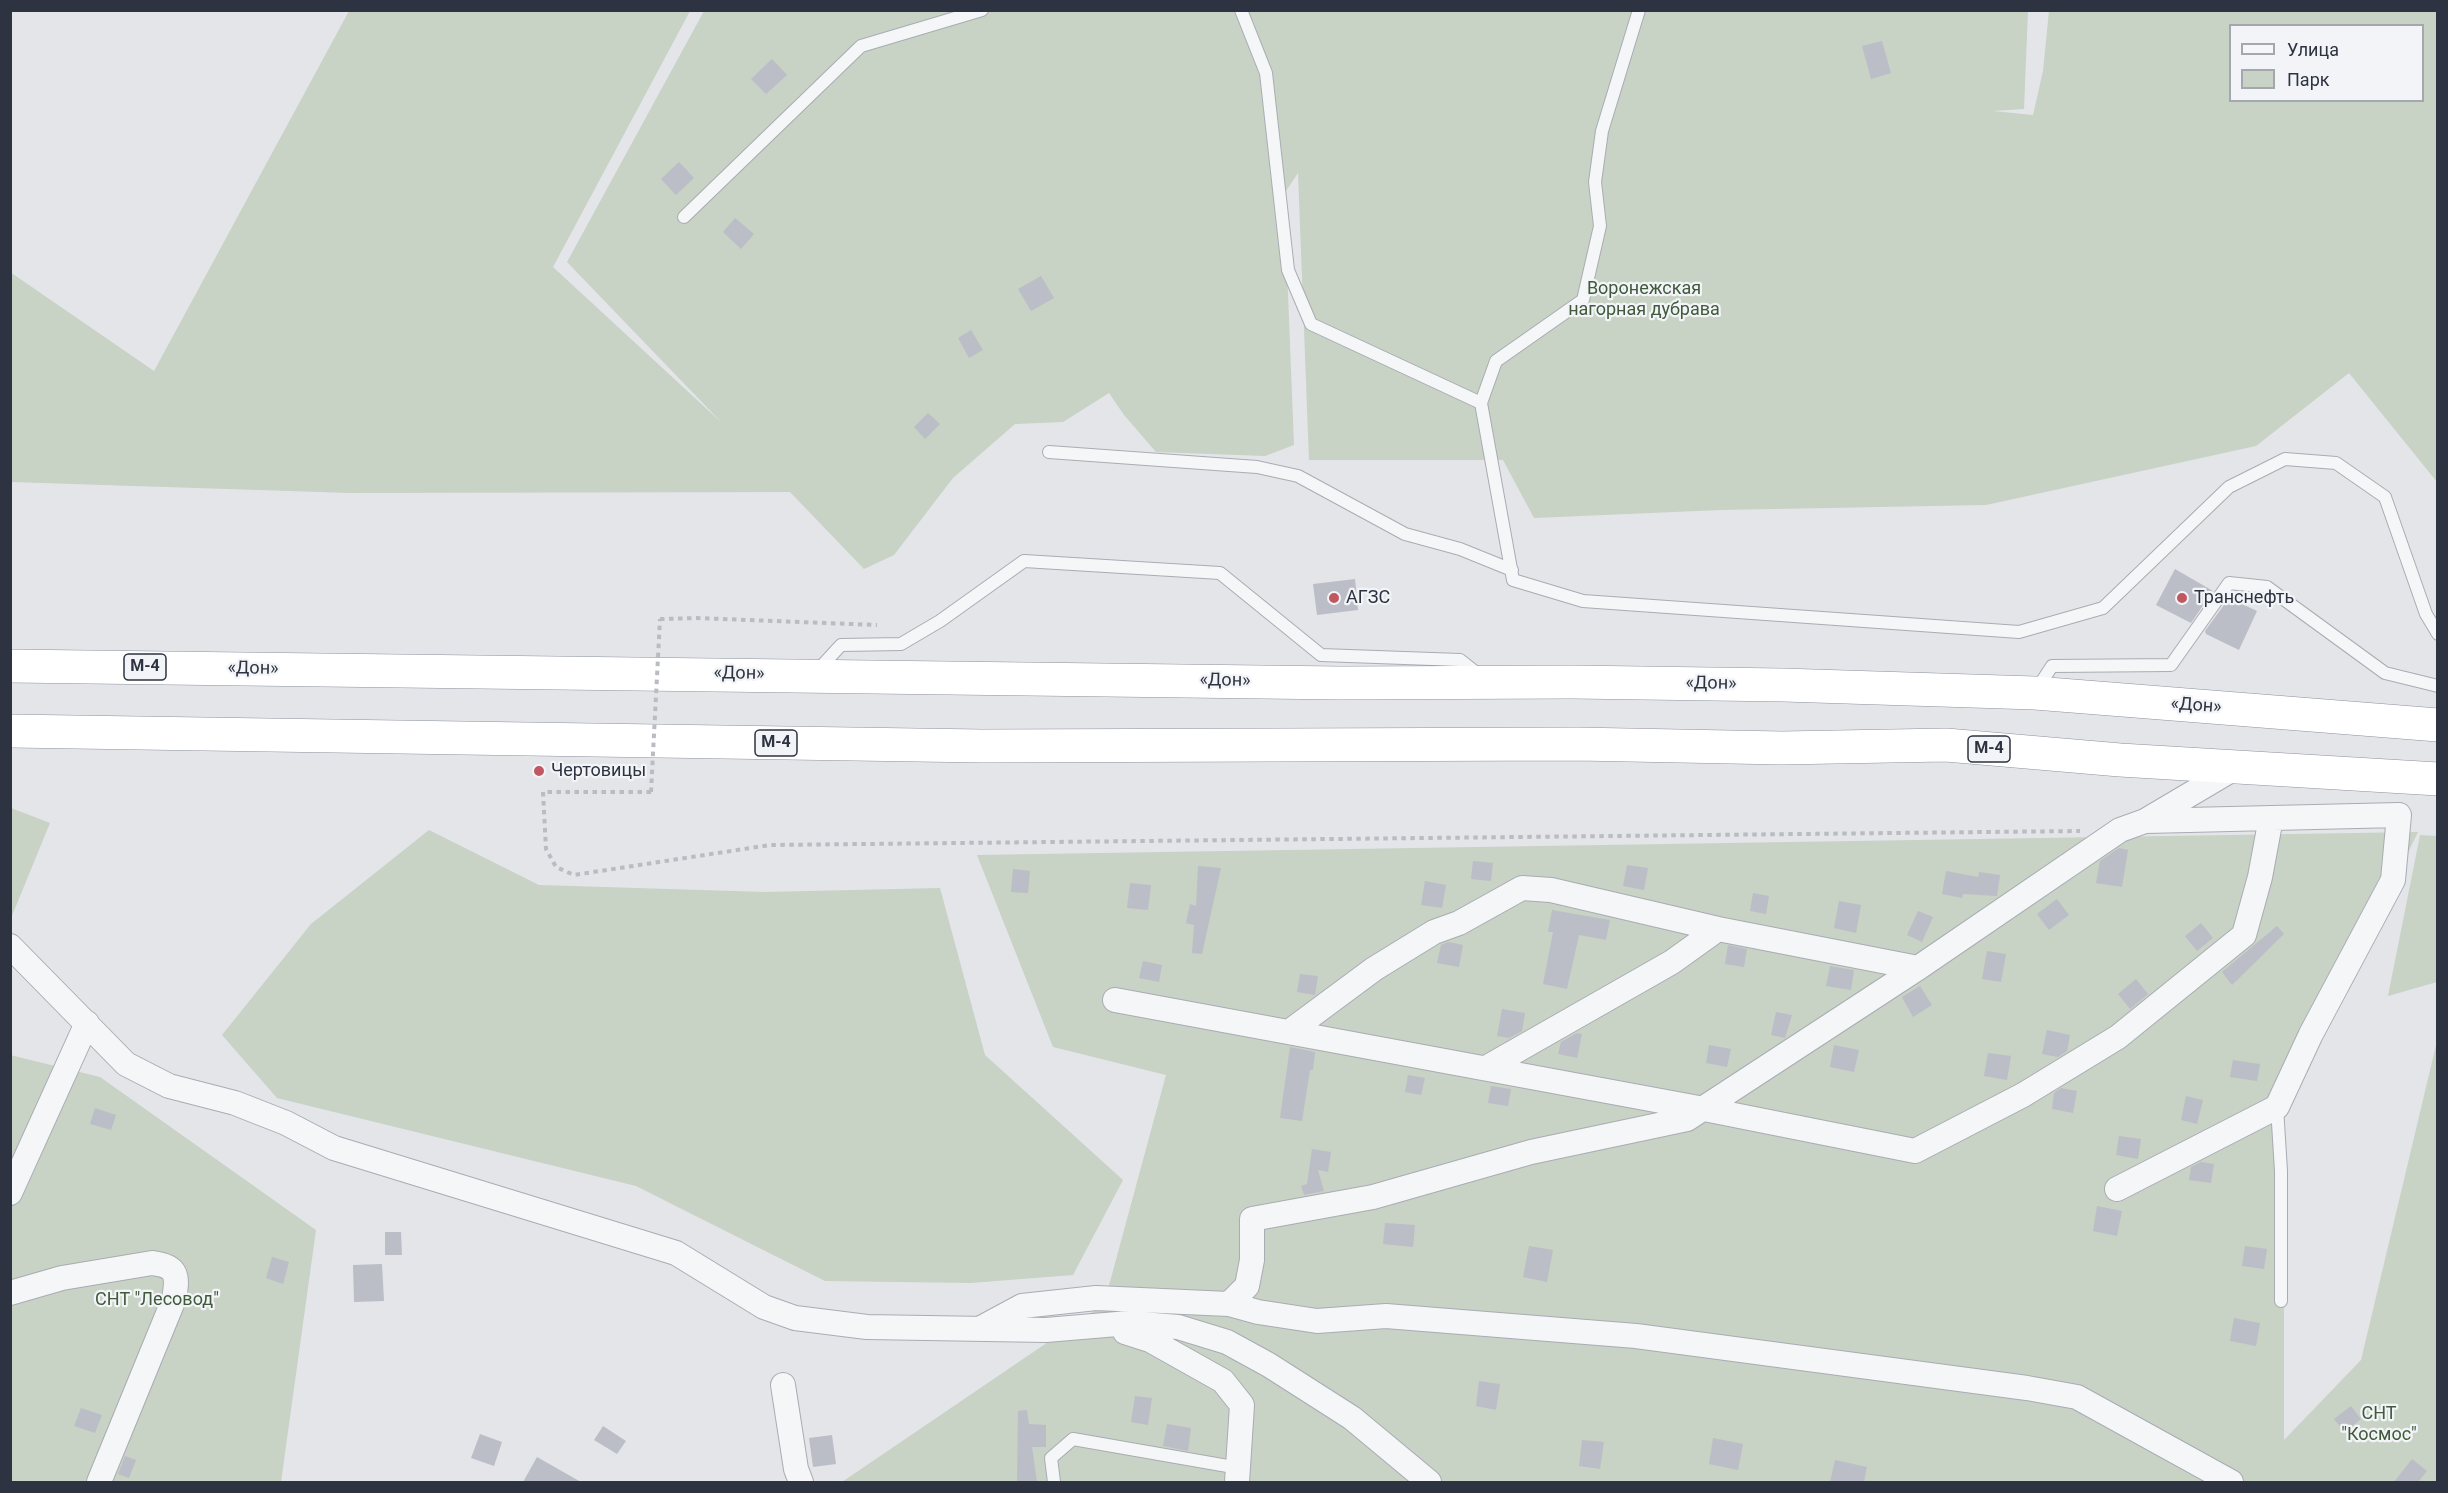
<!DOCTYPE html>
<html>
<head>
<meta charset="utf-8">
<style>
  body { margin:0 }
  #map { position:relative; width:2448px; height:1493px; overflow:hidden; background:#e3e5e9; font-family:Roboto,sans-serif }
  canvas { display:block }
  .frame { position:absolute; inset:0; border:12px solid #2d3340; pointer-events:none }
  .legend { position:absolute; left:2229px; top:24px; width:195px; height:78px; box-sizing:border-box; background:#f2f4f7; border:2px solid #a3a7ae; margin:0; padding:8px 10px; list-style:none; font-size:18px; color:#2d3340 }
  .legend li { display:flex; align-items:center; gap:12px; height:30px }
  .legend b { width:30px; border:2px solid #a3a7ae }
</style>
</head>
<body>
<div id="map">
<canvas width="2448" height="1493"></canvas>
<div class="frame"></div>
<ul class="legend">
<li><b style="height:8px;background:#f5f6f8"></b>Улица</li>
<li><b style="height:16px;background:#c8d2c5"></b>Парк</li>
</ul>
</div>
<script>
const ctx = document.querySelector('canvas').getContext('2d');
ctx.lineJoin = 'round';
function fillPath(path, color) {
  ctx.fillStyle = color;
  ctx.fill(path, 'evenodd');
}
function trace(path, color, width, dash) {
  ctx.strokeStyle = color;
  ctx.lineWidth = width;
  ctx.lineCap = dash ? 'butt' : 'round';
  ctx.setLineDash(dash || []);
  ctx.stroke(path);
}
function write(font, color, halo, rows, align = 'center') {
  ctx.font = font + ' Roboto,sans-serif';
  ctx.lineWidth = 4.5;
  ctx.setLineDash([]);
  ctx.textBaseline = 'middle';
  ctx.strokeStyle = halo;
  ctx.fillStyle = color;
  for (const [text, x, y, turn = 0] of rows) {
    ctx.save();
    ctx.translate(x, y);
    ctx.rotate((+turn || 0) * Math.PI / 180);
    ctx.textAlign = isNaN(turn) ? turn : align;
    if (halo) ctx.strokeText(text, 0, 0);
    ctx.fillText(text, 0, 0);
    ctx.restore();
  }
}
fillPath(new Path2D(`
  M349,11H690L553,267L722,423L567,262L704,11H2028L2024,109L1993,111L2033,115L2043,71L2049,11H2437V482L2349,373L2256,446L1986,505L1721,510L1534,518L1503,460H1309L1298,173L1284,194L1294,445L1265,456L1156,452L1124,415L1109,393L1063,422L1015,424L953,478L894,555L864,569L790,492L351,493L11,482L10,272L154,371ZM2230,26H2422V100H2230Z
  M11,808L50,823L11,918Z
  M429,830L539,885L766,892L940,888L985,1055L1123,1180L1073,1275L971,1283L825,1281L636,1186L277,1098L222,1035L311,924Z
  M2418,832L2284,1108V1440L2361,1360L2437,1041V1482H842L1104,1304L1166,1075L1053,1047L977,855Z
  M2420,835L2437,836V982L2388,996Z
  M10,1055L100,1077L316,1230L281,1482H11Z`), '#c8d2c5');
fillPath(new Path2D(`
  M1882,41L1891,73L1871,79L1862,46Z
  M772,59L787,75L766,94L751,79Z
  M679,162L694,178L676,195L661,179Z
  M735,218L754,234L741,249L723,232Z
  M1041,276L1054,298L1031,311L1018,289Z
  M971,330L983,350L969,358L958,338Z
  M928,413L940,424L925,439L914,427Z
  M2175,569L2213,591L2191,623L2156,605Z
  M1355,579L1358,610L1317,615L1313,584Z
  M2229,598L2257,611L2239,650L2206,634L2205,631Z
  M2119,848L2128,850L2122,887L2096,883L2100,861Z
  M1473,861L1493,863L1491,881L1471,879Z
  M1627,865L1648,868L1644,890L1623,886Z
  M1198,866L1221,868L1202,954L1192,953L1194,925L1186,923L1190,904L1196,906Z
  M1013,869L1030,871L1028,893L1011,892Z
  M1946,871L1978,877L1979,872L2000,875L1997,896L1963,894L1962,898L1942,894Z
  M1425,881L1446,885L1442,908L1421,905Z
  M1130,883L1151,885L1148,910L1127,908Z
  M1753,893L1769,896L1766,914L1750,911Z
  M2057,899L2069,915L2049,930L2037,914Z
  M1839,901L1861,905L1856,933L1834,928Z
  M1552,910L1610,920L1606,940L1579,935L1567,989L1543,984L1553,932H1548Z
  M1918,911L1933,917L1922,942L1907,935Z
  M2201,923L2213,938L2197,951L2185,936Z
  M2277,926L2284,934L2232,985L2222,972Z
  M1448,942L1463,945L1459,967L1437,963L1441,945Z
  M1728,945L1747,949L1744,967L1725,964Z
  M1987,951L2006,954L2001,982L1982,979Z
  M1143,961L1162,965L1159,982L1139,978Z
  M1830,966L1854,970L1851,990L1826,986Z
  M1300,974L1318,976L1315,995L1297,992Z
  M2136,979L2148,994L2130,1009L2118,994Z
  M1920,986L1932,1005L1913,1017L1902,997Z
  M1502,1009L1525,1013L1522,1031L1509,1038L1497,1036Z
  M1776,1012L1792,1015L1785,1038L1771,1035Z
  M2047,1030L2070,1035L2067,1051L2058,1057L2042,1054Z
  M1577,1033L1582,1034L1577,1058L1558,1054L1561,1042Z
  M1709,1045L1731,1049L1727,1067L1706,1063Z
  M1834,1045L1859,1050L1854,1072L1830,1067Z
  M1290,1047L1315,1052L1313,1070H1310L1302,1121L1280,1118Z
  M1988,1053L2011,1056L2007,1080L1984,1076Z
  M2233,1060L2260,1064L2257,1081L2230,1077Z
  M1408,1075L1425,1078L1421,1095L1405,1092Z
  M1491,1086L1511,1089L1508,1106L1488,1103Z
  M2061,1088L2077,1091L2073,1113L2052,1109L2054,1093Z
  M2186,1096L2203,1100L2197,1124L2181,1120Z
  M95,1108L116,1115L111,1130L90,1124Z
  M2119,1136L2141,1139L2138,1159L2116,1155Z
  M1312,1149L1331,1152L1328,1172L1318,1170L1324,1191L1304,1195L1301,1186L1307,1184Z
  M2201,1162L2214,1164L2211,1183L2189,1180L2191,1167Z
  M2097,1206L2122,1211L2117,1236L2093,1231Z
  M1385,1223L1415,1225L1413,1247L1383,1244Z
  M385,1232H401L402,1255H385Z
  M1529,1246L1553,1250L1547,1282L1523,1277Z
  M2245,1246L2267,1249L2264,1269L2242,1266Z
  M272,1257L289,1262L283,1284L266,1278Z
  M382,1264L384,1301L354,1302L353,1265Z
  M2234,1318L2260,1323L2256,1346L2230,1341Z
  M1479,1381L1500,1384L1496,1410L1476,1406Z
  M1135,1396L1152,1398L1148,1425L1131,1422Z
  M2351,1406L2361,1419L2345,1432L2334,1419Z
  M81,1408L102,1415L95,1433L74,1426Z
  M1027,1410L1029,1424L1046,1425V1447H1032L1037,1482H1017L1018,1411Z
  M1167,1424L1191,1428L1188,1451L1163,1446Z
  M603,1426L626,1441L617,1454L594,1440Z
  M480,1434L502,1442L494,1466L471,1458Z
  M832,1435L836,1464L813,1467L809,1438Z
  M1713,1438L1743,1444L1738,1470L1709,1464Z
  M1582,1440L1604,1442L1600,1469L1579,1466Z
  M125,1456L136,1460L129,1478L118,1474Z
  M537,1457L581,1482H523Z
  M2412,1459L2427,1471L2418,1482H2394Z
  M1835,1460L1867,1467L1864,1482H1830Z`), '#bbbec6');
const service = new Path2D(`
  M1241,10L1266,73L1288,270L1311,324L1481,403
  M1639,10L1602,131L1595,182L1600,226L1583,300L1496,361L1481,403L1513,580L1583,601L2019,632L2103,608L2229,487L2285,459L2336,463L2385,497L2426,614L2438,634
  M684,217L861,46L982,10
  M1049,452L1257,467L1298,476L1405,534L1460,549L1512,570
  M818,670L841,645L901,644L940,621L1024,561L1220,573L1321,655L1460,660L1479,675
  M2037,689L2052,666L2171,665L2229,583L2267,587L2385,673L2438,686
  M2277,1107L2281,1171V1301
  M1054,1482L1051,1458L1073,1439L1239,1468`);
const minor = new Path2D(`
  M10,946L126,1064L169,1086L235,1103L286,1123L334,1148L676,1253L764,1307L795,1318L867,1327L1046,1330L1129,1323L1178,1327L1227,1342L1269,1365L1352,1418L1429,1482
  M1115,1000L1704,1109L1915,1151L2023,1095L2118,1037L2244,935L2260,877L2271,818
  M1289,1032L1374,969L1434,932L1459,923L1522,888L1551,890L1718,929L1918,968
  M1486,1068L1672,962L1718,929
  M2117,1189L2277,1107L2311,1034L2393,880L2399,815L2146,821
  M10,1193L87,1023
  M10,1293L62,1278L152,1263C178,1266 178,1276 174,1299L99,1482
  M1229,1304L1258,1312L1317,1321L1386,1316L1636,1336L2027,1388L2077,1397L2231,1482
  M983,1327L1022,1306L1096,1298L1229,1304L1247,1286L1252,1260V1219L1373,1197L1531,1152L1687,1119L1918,968L2120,830L2145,821L2238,766
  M1125,1332L1150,1340L1223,1381L1242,1405L1237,1482
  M783,1385L796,1469L801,1482`);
const trunk = new Path2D(`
  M10,666L1340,683L1572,682L1783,685L2035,693L2438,725
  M10,731L982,746L1577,744L1782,748L1946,745L2120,760L2438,779`);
trace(service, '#a9acb3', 14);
trace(minor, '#a9acb3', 26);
trace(trunk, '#8c929e', 34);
trace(new Path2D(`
  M660,619L697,618L877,625
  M651,792H543L546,849L556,867L574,875L770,845L2080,831`), '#b9bcc1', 4, [4.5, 4.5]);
trace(service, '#f5f6f8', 12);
trace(minor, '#f5f6f8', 24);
trace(trunk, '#fff', 33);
trace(new Path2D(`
  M651,792L660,619`), '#b9bcc1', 4, [4.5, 4.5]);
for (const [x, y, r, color] of [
  [1334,598,6,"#c05762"],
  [2182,598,6,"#c05762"],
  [539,771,6,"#c05762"]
]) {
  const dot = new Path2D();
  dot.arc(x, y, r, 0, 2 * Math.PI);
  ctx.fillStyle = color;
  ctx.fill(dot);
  trace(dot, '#f2f4f7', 2);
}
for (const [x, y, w] of [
  [145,667,42],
  [776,743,42],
  [1989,749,42]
]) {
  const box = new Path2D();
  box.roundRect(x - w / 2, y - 13, w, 26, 4.5);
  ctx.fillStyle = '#f2f4f7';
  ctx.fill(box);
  trace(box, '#2d3340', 1.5);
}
write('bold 16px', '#2d3340', null, [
  ["М-4",145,667],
  ["М-4",776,743],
  ["М-4",1989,749]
]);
write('18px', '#405a3b', '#f2f4f7', [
  ["Воронежская",1644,289],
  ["нагорная дубрава",1644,310],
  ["СНТ \"Лесовод\"",157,1300],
  ["СНТ",2379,1414],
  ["\"Космос\"",2379,1435]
]);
write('18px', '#2d3340', '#f2f4f7', [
  ["АГЗС",1346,598],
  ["Транснефть",2194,598],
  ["Чертовицы",551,771]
], 'left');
write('18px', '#2d3340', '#f2f4f7', [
  ["«Дон»",253,669,1],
  ["«Дон»",739,674,1],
  ["«Дон»",1225,681,1],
  ["«Дон»",1711,684,1],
  ["«Дон»",2196,706,4]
]);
</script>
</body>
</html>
